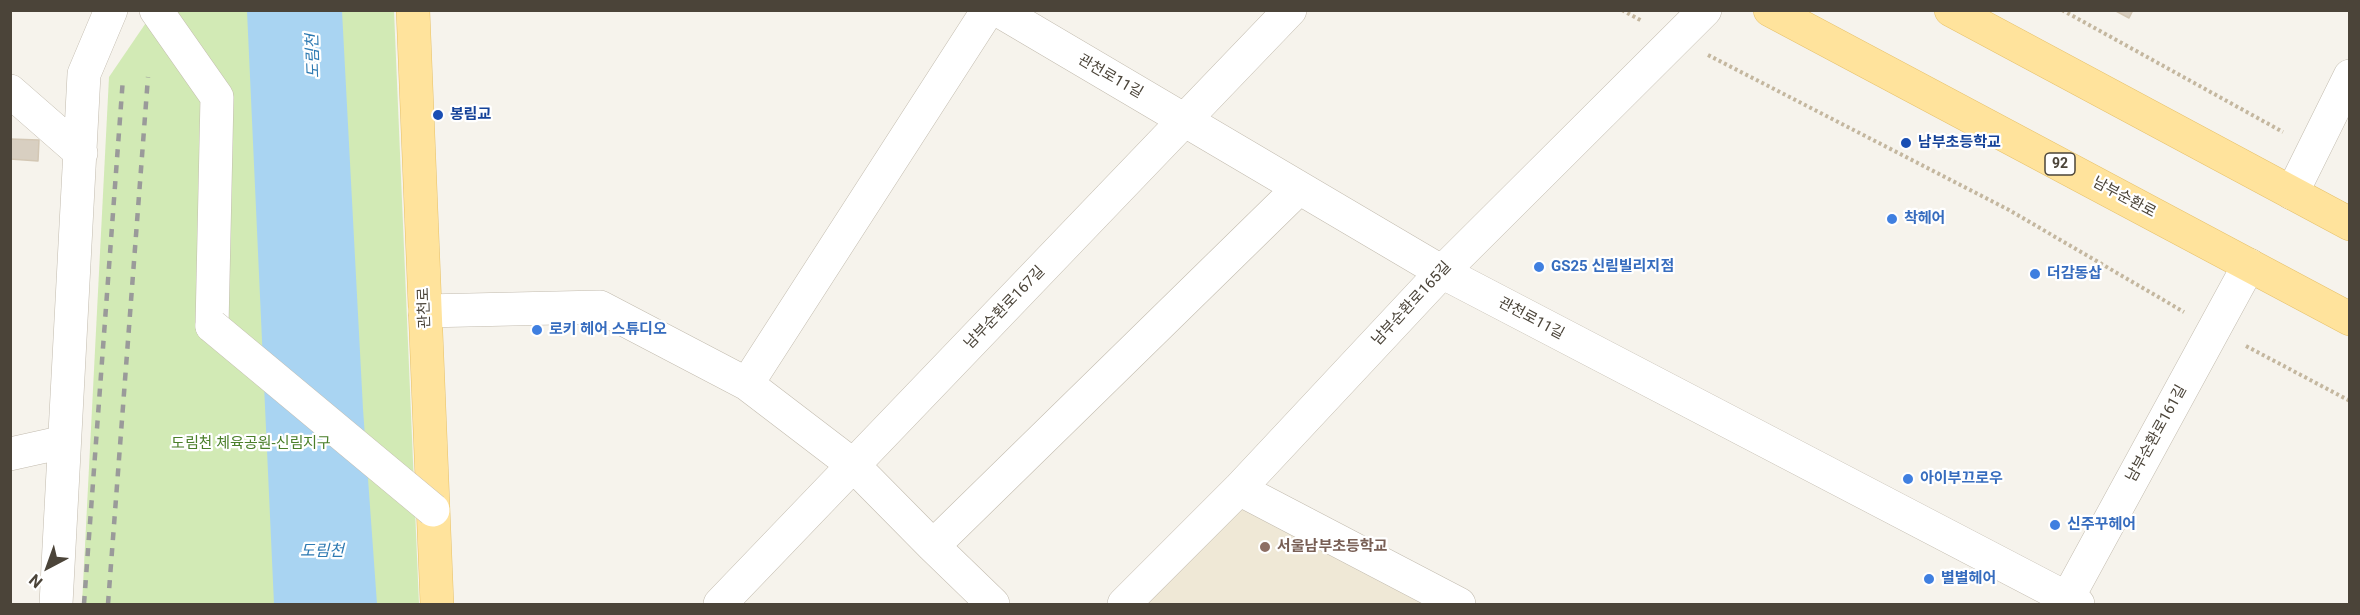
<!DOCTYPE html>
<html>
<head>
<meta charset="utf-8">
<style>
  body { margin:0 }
  #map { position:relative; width:2360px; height:615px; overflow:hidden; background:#f6f3ec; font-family:Roboto,sans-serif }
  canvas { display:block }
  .frame { position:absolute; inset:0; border:12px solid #4b4439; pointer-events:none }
  .north { position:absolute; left:18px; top:537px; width:60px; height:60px; -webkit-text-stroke:4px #fff; paint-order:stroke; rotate:221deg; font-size:16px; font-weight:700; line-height:24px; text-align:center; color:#4b4439 }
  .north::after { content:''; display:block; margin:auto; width:21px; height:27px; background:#4b4439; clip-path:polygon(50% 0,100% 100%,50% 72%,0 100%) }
</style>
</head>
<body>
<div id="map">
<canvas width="2360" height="615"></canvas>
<div class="frame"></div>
<div class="north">N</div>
</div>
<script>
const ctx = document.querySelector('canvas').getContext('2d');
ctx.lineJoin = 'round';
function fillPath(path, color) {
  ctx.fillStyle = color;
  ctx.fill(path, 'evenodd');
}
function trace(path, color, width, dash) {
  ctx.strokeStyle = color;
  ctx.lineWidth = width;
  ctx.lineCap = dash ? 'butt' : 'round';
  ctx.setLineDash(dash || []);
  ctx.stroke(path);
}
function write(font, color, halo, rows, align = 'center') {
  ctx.font = font + ' Roboto,"Noto Sans KR",sans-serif';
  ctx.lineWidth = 4.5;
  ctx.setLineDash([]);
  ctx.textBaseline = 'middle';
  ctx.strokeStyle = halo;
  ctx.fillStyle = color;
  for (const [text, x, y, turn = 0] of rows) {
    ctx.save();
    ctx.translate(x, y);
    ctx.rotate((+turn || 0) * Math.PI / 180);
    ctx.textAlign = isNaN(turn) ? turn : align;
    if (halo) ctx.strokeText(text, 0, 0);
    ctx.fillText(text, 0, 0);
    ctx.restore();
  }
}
fillPath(new Path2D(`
  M1239,489L1459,604H1124Z`), '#efe8d6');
fillPath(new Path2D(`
  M154,11H394L419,604H82L109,77Z`), '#d2eab5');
fillPath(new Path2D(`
  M247,11H342L363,409L377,604H274Z`), '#a9d4f2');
const building = new Path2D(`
  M2114,10H2133L2129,18Z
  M10,139L39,140L38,161L10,159Z`);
fillPath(building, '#d8cfc1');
trace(building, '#d3c7b4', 1.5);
const minor = new Path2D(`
  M156,10L217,97L212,326
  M998,10L1442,272L2078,604
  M10,91L81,153
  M2292,193L2350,76
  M425,311L600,307L747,384L853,465L933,546
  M747,384L988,10
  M10,454L64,442
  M1239,489L1459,604
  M56,604L84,74L111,10
  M720,604L1290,10
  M993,604L933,546L1299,188
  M1124,604L1239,489L1442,272L1705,10
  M2068,604L2067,599L2249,265`);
const major = new Path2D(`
  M413,10L437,604
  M1770,10L2350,319
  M1951,10L2350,224`);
trace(minor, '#c2bbae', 34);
trace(major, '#e6c16a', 34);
trace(new Path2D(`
  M1622,10L1642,21
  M2062,10L2283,132
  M1708,55L2009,210L2184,312
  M2246,346L2350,401`), '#c4b79f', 4, [3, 3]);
trace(minor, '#fff', 33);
trace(major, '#ffe39c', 33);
trace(new Path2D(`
  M84,604L123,78
  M108,604L148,77`), '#9a9a9a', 4.5, [8, 8]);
const minorBridge = new Path2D(`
  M212,326L433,510`);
trace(minorBridge, '#c2bbae', 34, []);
trace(minorBridge, '#fff', 33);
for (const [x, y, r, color] of [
  [438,115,6,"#1a4fb4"],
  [1906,143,6,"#1a4fb4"],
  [1892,219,6,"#3f7fe0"],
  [1539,267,6,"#3f7fe0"],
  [2035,274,6,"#3f7fe0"],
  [537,330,6,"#3f7fe0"],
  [1908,479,6,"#3f7fe0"],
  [2055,525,6,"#3f7fe0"],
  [1265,547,6,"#8d6e63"],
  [1929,579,6,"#3f7fe0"]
]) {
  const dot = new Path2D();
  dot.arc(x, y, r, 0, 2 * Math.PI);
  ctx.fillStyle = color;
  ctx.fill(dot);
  trace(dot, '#fff', 2);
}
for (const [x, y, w] of [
  [2060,164,30]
]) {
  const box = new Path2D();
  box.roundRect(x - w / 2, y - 11, w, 22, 4.5);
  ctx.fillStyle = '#fff';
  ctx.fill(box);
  trace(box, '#4b4439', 1.5);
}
write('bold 14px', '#4b4439', null, [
  ["92",2060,164]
]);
write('15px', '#4b4439', '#fff', [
  ["관천로11길",1110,77,30],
  ["남부순환로",2124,198,28],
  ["남부순환로165길",1412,304,-47],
  ["관천로",425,308,-92],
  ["남부순환로167길",1005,308,-46],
  ["관천로11길",1531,319,28],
  ["남부순환로161길",2157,434,-61]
]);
write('bold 15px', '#164399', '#fff', [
  ["봉림교",450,115],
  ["남부초등학교",1918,143]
], 'left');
write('bold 15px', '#366cbe', '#fff', [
  ["착헤어",1904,219],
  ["GS25 신림빌리지점",1551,267],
  ["더감동삽",2047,274],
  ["로키 헤어 스튜디오",549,330],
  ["아이부끄로우",1920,479],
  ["신주꾸헤어",2067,525],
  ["별별헤어",1941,579]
], 'left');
write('15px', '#4a7f2a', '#fff', [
  ["도림천 체육공원-신림지구",251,444]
]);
write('bold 15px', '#785e54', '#fff', [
  ["서울남부초등학교",1277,547]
], 'left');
write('italic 16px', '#2e7ab2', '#fff', [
  ["도림천",314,56,-92],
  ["도림천",322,552]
]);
</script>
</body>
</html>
